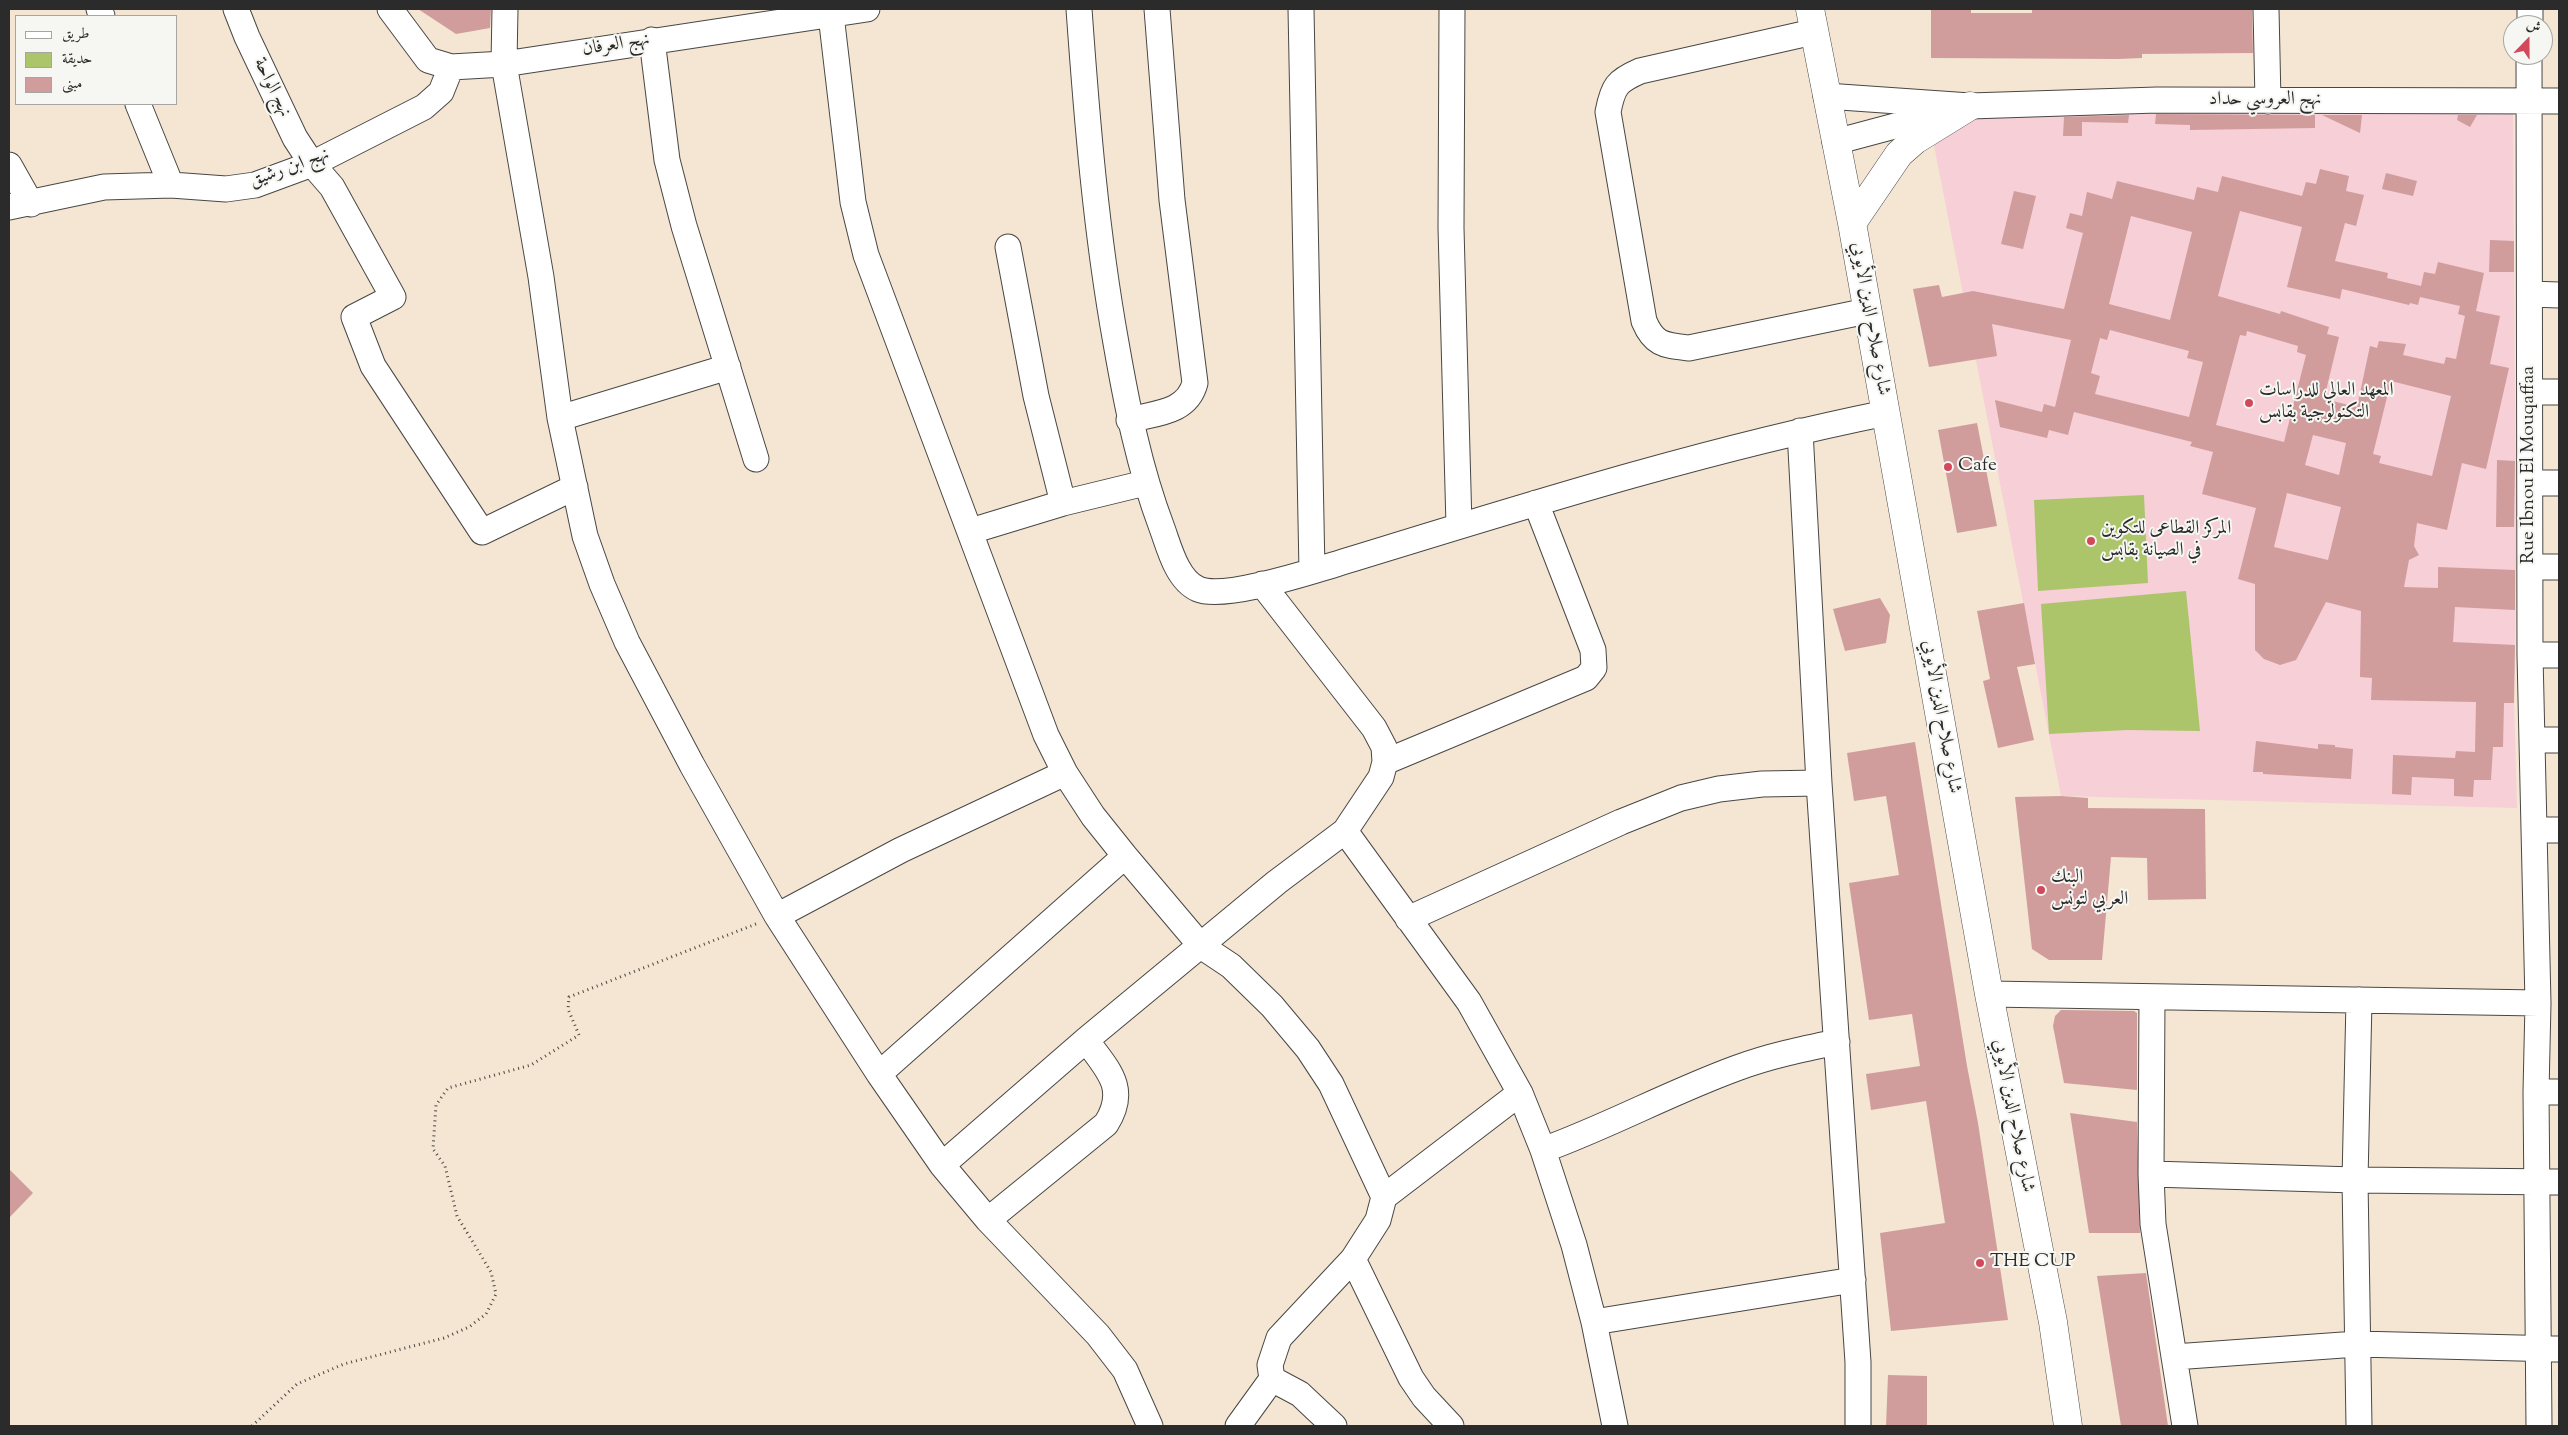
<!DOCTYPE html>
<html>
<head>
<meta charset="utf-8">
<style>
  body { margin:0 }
  #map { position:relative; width:2568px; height:1435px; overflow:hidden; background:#f4e6d3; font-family:"Sorts Mill Goudy",Amiri,serif }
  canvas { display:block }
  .frame { position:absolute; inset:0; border:10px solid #2b2b2b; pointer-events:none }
  .legend { position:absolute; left:15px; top:15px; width:162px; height:90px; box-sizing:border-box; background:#f6f6f2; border:1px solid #a5a5a2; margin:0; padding:6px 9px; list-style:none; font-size:15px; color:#2b2b2b }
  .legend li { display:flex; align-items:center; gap:10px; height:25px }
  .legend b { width:25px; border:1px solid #a5a5a2 }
  .north { position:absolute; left:2503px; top:15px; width:50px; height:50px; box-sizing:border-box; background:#f6f6f2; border:1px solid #a5a5a2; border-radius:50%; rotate:22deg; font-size:14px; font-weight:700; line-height:20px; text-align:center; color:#2b2b2b }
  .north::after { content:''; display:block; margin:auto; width:18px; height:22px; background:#d1495b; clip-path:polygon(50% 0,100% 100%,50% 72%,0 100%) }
</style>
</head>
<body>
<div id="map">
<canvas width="2568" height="1435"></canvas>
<div class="frame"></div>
<ul class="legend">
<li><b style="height:6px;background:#fff"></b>طريق</li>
<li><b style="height:14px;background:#acc56b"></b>حديقة</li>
<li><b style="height:14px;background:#d09d9c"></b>مبنى</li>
</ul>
<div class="north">ش</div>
</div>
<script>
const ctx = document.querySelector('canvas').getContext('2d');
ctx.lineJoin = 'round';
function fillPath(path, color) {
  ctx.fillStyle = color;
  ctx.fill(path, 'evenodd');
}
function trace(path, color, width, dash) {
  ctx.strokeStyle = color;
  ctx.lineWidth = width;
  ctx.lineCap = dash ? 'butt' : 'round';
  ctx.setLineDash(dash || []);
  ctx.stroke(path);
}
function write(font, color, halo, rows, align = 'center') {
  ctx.font = font + ' "Sorts Mill Goudy",Amiri,serif';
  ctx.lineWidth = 4;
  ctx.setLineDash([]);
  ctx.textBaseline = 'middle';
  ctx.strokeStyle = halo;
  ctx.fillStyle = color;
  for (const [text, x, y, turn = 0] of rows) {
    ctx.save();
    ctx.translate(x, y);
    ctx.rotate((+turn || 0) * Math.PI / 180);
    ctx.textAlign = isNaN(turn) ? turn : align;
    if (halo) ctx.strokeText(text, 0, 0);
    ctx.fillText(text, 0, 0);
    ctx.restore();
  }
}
fillPath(new Path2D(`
  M2513,107L2516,564L2514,703L2517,808L2061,796L1933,140L1957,108Z`), '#f6cfd7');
fillPath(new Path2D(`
  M2144,495L2148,583L2038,591L2034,500Z
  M2186,591L2200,731L2127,730L2049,734L2041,604Z`), '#acc56b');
fillPath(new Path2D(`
  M418,9H491L490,28L456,34Z
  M1931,9H1971V13H2032V9H2252L2253,53L2142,54V58L2118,59L1931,58Z
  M2156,114L2315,115V128L2190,130V125L2155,124Z
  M2129,115L2128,123L2082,122V136H2063L2064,117Z
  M2322,115H2362L2360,133Z
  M2458,115H2477L2470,127L2457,120Z
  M2320,169L2349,176L2346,191L2364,195L2356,226L2345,223L2335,261L2388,273L2387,278L2421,286L2424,272L2435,274L2438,262L2484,273L2476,311L2500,316L2490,364L2509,368L2486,469L2462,463L2447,530L2417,523L2414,546L2419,555L2409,560L2404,587L2438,588V567L2515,570V610L2455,607L2453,642L2515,645L2514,703H2504L2503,747H2493L2491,780H2474L2473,797L2454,796V779L2412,777L2411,795L2392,794L2393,755L2455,758L2456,751L2475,752L2476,702L2371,700L2372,678L2360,677L2361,611L2326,602L2296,660L2280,665L2264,659L2255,650V584L2238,579L2256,508L2202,494L2213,452L2190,446L2192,442L2074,412L2068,435L2049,430L2047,438L2000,427L1995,400L2042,412L2044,404L2055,407L2071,340L1992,324L1997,356L1929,367L1913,289L1939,285L1942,297L1973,291L2064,309L2083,233L2066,228L2070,213L2082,216L2087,192L2112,199L2117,181L2194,200L2197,187L2218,192L2222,176L2302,196L2306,182L2316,184ZM2240,211L2302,227L2287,287L2340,299L2342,289L2409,305L2410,303L2418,305L2420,297L2460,306L2458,314L2465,316L2456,359L2446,357L2444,364L2403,355L2406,344L2379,341L2377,348L2370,346L2357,407L2324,399L2339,337L2327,334L2329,327L2281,311L2280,314L2218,296ZM2131,216L2192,232L2170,320L2109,304ZM2110,330L2189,351L2187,358L2203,362L2189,417L2095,394L2100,376L2091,373L2100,338L2107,340ZM2247,331L2298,346L2297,352L2306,355L2284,442L2216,425L2240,335L2246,336ZM2391,381L2451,396L2432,476L2379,463L2381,456L2373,454ZM2313,435L2346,443L2339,475L2305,465ZM2287,493L2341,507L2328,560L2274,547Z
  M2386,173L2417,181L2413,196L2382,189Z
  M2014,191L2036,196L2023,249L2001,244Z
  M2490,240L2514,241V272H2489Z
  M1977,423L1997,526L1957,533L1938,430Z
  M2497,460L2515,461L2514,527H2496Z
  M1880,598L1890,615L1886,643L1845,651L1833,609Z
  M2024,603L2035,664L2017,667L2034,740L1998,748L1983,681L1990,679L1977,611Z
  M2256,741L2318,749V744L2335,745V747L2353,749L2351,779L2263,774V772H2253Z
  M1915,742L1967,1066L1978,1123L2008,1320L1891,1331L1880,1233L1945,1223L1926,1101L1871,1110L1866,1074L1920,1066L1912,1014L1869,1020L1849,883L1899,875L1886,796L1854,801L1847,753Z
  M2061,796L2088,798V808L2205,809L2206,899L2148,900L2147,858L2111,857L2102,960H2049L2032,949L2015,797Z
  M2061,1010L2134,1011L2137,1013V1090L2064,1083L2053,1026L2055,1016Z
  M2070,1113L2137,1122L2140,1233H2089Z
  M9,1169L33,1193L9,1218Z
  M2146,1273L2168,1426H2121L2097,1276Z
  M1888,1375L1927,1376V1426H1886Z`), '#d09d9c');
const minor = new Path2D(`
  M99,9L102,16
  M236,9L247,37L295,138L312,164L332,187L393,297L354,317L373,366L482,532L575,487
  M390,9L428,60L451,67L504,64L867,9
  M505,9L504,64L541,277L560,418L585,536L602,584L627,642L692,765L777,916L879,1074L942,1165L988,1220L1098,1335L1125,1370L1150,1426
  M1079,9C1087,121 1096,232 1116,343C1127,406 1139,467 1162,528C1169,547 1177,580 1198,589C1223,600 1306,573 1333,565C1516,509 1698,451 1886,413
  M1301,9L1312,571
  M1452,9L1451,228L1459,526
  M2266,9L2268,101
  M831,15L853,202L866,255L1046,735L1065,773L1093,816L1125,856L1201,946L1231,966L1272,1006L1308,1049L1331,1084L1384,1197
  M2530,25V9
  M1813,32L1640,71C1617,81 1613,86 1608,112L1644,321C1654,345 1664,345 1689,348L1867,311
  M652,40L667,160L684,226L756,459
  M2529,55L2530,655L2538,1003L2536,1092L2539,1426
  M1826,96L1970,106L2157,100L2559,101
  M138,104L171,185
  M1835,142L1951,111
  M9,165L31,204
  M9,207L104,187L171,185L226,189L255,185L312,164L424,107L441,92L451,67
  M1008,247L1036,396L1063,503
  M2530,294L2559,295
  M2530,392H2559
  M560,418L728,367
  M1129,420C1156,413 1187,413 1195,383L1172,200L1157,9
  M1800,431L1819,783L1858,1362V1426
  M2530,483H2559
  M971,531L1063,503L1145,483
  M2530,567H2559
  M2530,655H2559
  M2533,740H2559
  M1385,762L1586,678L1594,668L1593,650L1536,503
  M2534,830H2559
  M1345,831L1469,1002L1520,1093L1543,1150L1574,1245L1594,1322L1615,1426
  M777,916L901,850L1065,773
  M1408,919L1621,822L1681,798L1719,789L1762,784L1819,783
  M1989,994L2538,1003
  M2152,997L2151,1174L2153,1224L2185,1426
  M2359,1000L2355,1180L2359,1426
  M879,1074L1125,856
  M2536,1092H2559
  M1543,1150C1609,1126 1671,1092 1737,1068C1769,1056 1803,1049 1837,1042
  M942,1165L1086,1040L1277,882L1345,831L1381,777L1385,762L1384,747L1374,728L1262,584
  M2151,1174L2355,1180L2559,1182
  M988,1220L1106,1124C1129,1088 1107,1069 1086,1040
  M1353,1259L1411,1378L1424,1397L1451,1426
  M1594,1322L1853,1280
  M2174,1357L2357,1344L2559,1349
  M1272,1379L1300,1394L1334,1426
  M1238,1426L1272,1379L1270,1365L1279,1338L1353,1259L1378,1220L1384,1197L1520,1093`);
const major = new Path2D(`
  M1810,9L1852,223L1989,994L2053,1322L2068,1426
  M1852,223L1899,154L1915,140L1970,106`);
trace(minor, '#494744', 27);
trace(major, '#494744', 29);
trace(new Path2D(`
  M252,1426L297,1384L344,1364L444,1338L469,1327L486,1314L496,1294L491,1272L457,1216L445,1166L433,1149L436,1105L448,1088L531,1065L579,1035L568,1009L569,997L756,924`), '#494744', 3, [1, 4]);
trace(minor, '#fff', 25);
trace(major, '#fff', 28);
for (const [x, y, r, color] of [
  [2249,403,5,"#d1495b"],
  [1948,467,5,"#d1495b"],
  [2091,541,5,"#d1495b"],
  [2041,890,5,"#d1495b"],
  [1980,1263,5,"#d1495b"]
]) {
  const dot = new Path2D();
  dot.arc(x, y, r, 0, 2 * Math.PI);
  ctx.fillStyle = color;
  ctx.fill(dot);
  trace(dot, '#f6f6f2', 2);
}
write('19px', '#2b2b2b', '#f6f6f2', [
  ["نهج العرفان",616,46,-9],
  ["نهج الواحة",271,88,64],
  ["نهج العروسي حداد",2265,101],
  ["نهج ابن رشيق",290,169,-20],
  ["شارع صلاح الدين الأيوبي",1869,319,80],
  ["Rue Ibnou El Mouqaffaa",2530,465,-90],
  ["شارع صلاح الدين الأيوبي",1940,717,80],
  ["شارع صلاح الدين الأيوبي",2012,1116,79]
]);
write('19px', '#2b2b2b', '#f6f6f2', [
  ["المعهد العالي للدراسات",2259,392],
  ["التكنولوجية بقابس",2259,414],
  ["Cafe",1958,467],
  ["المركز القطاعى للتكوين",2101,530],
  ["في الصيانة بقابس",2101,552],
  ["البنك",2051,879],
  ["العربي لتونس",2051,901],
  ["THE CUP",1990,1263]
], 'left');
</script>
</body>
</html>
